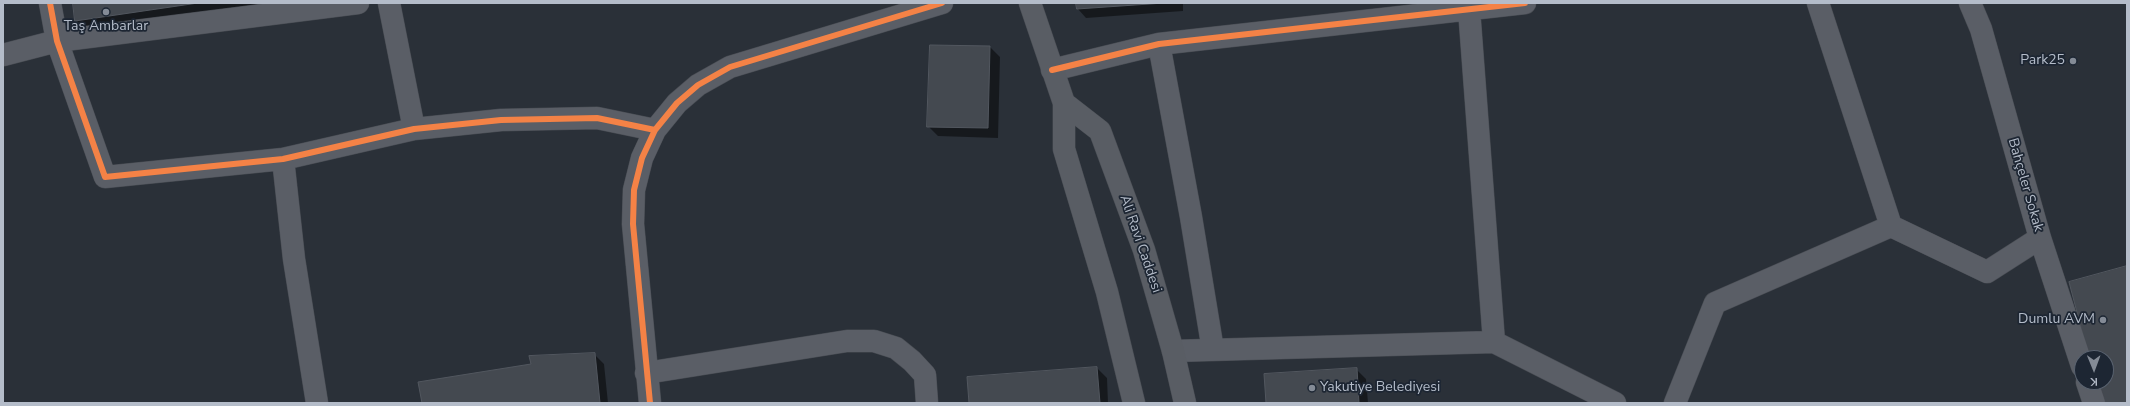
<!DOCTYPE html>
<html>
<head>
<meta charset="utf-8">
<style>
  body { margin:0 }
  #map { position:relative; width:2130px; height:406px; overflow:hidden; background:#2a3038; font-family:"Nunito Sans",sans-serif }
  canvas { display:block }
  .frame { position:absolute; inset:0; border:4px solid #b4bcc9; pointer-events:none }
  .north { position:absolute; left:2074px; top:350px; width:40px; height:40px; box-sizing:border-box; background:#1d2633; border:1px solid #59626f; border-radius:50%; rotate:179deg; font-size:11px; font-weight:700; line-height:16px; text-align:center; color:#b4bcc9 }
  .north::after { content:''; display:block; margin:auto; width:14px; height:18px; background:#848b96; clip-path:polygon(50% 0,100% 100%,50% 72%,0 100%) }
</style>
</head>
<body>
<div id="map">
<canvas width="2130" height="406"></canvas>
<div class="frame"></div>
<div class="north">K</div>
</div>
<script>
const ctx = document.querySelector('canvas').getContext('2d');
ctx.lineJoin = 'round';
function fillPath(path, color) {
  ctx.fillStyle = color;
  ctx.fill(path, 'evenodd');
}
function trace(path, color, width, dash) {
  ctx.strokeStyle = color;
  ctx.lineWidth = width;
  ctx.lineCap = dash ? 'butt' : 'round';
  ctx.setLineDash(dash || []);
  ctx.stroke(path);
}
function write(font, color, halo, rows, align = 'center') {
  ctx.font = font + ' "Nunito Sans",sans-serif';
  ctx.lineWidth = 3.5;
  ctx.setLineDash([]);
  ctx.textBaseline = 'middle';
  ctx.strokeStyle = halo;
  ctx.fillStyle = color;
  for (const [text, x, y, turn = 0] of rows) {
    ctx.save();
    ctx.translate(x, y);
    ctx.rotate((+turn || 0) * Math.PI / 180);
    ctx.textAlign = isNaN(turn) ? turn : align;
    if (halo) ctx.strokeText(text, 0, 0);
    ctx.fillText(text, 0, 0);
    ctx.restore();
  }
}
fillPath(new Path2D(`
  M74,3H275L86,30L76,20Z
  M1077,3H1183V11L1086,18L1078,9Z
  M931,46L990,47L1000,57L998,138L938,136L928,126Z
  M594,354L604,364L608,403H423Z
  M1097,368L1107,378L1108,403H970Z
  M1356,369L1366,379L1368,403H1267Z`), '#0007');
const building = new Path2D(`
  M73,3H198L75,21Z
  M1076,3H1164L1077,9Z
  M930,45L990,46L988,128L927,127Z
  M2127,266V403H2101L2095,382H2106V358H2089L2069,282Z
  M595,353L600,403H422L418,382L531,364L529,356Z
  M1097,367L1100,403H969L967,377Z
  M1357,368L1359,403H1266L1264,374Z`);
fillPath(building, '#444950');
trace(building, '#52575f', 1);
const minor = new Path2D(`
  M50,3L57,41L105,177L283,159L414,129L501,120L597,118L655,130
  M389,3L414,129
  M1818,3L1891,226L1987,272L2040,238
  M1970,3L1981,29L2040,238L2082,366
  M1469,9L1494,342L1615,403
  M1159,44L1191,217L1213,350
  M3,55L57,41L358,3
  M1052,70L1159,44L1525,3
  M283,159L294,259L317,403
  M1173,351L1494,342
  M646,373L847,341H874L896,348L912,361L925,375L927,403
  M2087,382L2094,403
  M650,403L633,224L634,190L642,158L655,130L677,103L698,85L730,67L942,3
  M1675,403L1715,303L1891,226`);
const secondary = new Path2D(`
  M1030,3L1064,103V149L1107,292L1134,403
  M1064,103L1100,131L1144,250L1173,351L1185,403`);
trace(minor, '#484c53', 23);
trace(secondary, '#484c53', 23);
trace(minor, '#5a5e66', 22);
trace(secondary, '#595d64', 22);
trace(new Path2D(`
  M50,3L57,41L105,177L283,159L414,129L501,120L597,118L655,130
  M1052,70L1159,44L1525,3
  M650,403L633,224L634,190L642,158L655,130L677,103L698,85L730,67L942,3`), '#f48246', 6);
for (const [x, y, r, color] of [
  [106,12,4,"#848b96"],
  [2073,61,4,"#848b96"],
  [2103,320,4,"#848b96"],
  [1312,388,4,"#848b96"]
]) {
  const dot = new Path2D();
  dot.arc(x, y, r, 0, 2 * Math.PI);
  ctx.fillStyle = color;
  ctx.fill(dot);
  trace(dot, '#1d2633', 1.5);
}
write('14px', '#b4bcc9', '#1d2633', [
  ["Taş Ambarlar",106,27,"center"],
  ["Park25",2065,61],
  ["Dumlu AVM",2095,320],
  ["Yakutiye Belediyesi",1320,388,"left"]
], 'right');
write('14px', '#b4bcc9', '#1d2633', [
  ["Bahçeler Sokak",2025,185,74],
  ["Ali Ravi Caddesi",1140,244,71]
]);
</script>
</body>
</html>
